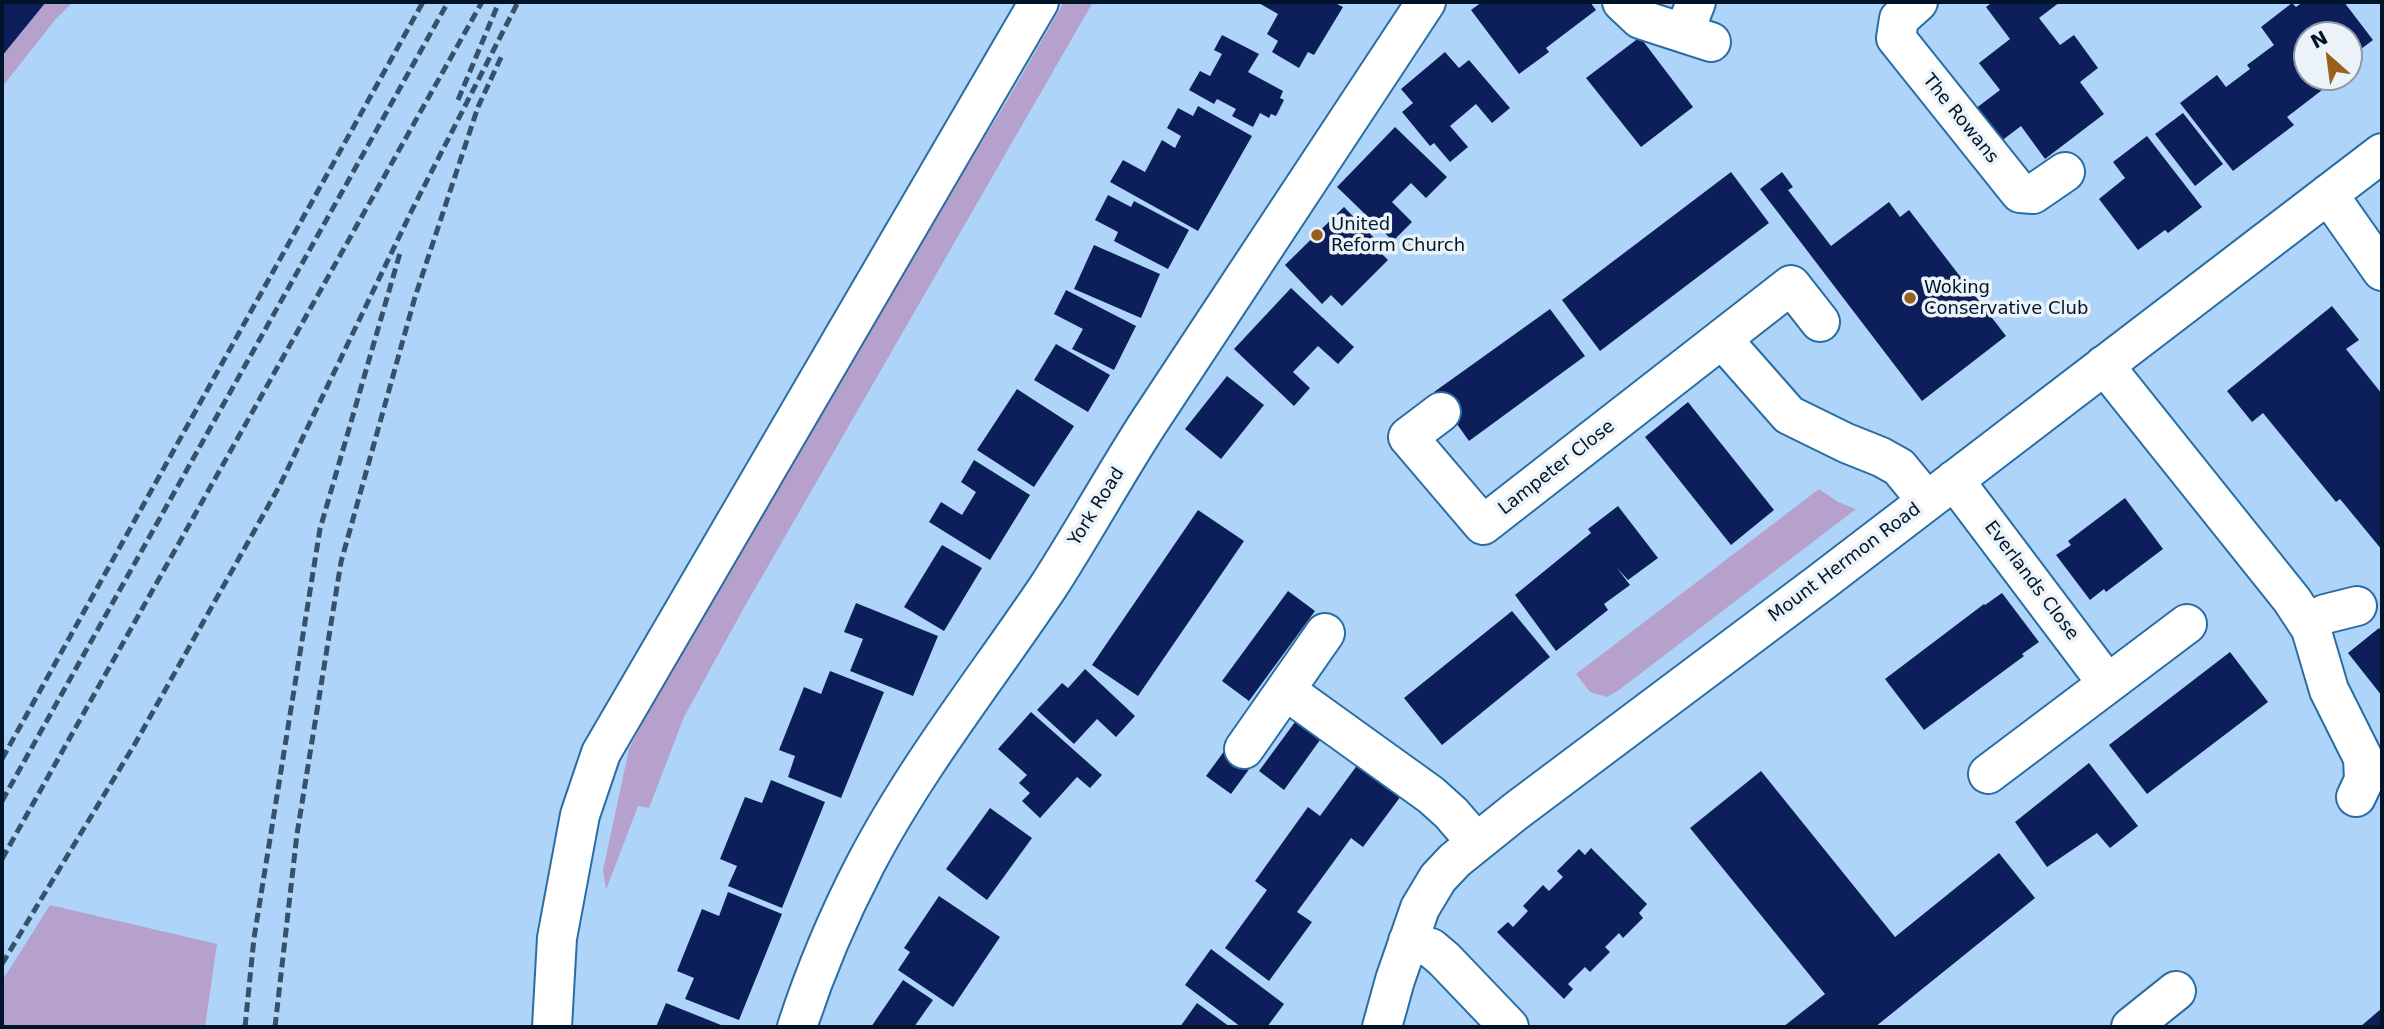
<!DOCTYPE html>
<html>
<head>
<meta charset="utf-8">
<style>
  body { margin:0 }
  #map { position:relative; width:2384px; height:1029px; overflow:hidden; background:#aed5f9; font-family:"DejaVu Sans",sans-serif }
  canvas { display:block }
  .frame { position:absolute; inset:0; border:4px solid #001429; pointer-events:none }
  .north { position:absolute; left:2293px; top:21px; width:70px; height:70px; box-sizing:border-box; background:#ebf2f8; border:2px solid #8d99a5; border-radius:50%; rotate:332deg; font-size:19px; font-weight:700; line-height:28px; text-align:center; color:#001429 }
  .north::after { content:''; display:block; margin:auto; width:24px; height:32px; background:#99601c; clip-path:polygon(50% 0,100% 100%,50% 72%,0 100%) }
</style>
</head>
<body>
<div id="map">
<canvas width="2384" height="1029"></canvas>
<div class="frame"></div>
<div class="north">N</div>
</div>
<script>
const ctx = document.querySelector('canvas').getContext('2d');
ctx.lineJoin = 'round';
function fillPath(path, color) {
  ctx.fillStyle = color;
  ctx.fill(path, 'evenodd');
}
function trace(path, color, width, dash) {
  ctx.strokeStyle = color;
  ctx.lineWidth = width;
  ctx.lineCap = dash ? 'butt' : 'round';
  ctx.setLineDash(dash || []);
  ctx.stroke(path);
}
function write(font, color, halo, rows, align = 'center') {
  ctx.font = font + ' "DejaVu Sans",sans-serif';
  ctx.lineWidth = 7;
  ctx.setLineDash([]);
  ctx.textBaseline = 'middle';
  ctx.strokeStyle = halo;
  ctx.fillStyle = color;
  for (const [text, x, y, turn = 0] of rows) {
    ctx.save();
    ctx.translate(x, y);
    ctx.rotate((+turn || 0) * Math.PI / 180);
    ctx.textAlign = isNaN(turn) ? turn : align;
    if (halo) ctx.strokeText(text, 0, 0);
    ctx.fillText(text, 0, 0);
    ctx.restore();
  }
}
fillPath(new Path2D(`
  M46,2H73L55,20L2,87V56Z
  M1064,2H1093L741,613L684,717L649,808L638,806L606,890L603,870L629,749L656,697L871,322L1007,101Z
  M1819,489L1838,502L1856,509L1619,690L1607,697L1590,692L1576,674Z
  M50,905L217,944L205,1027H2V981Z`), '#b5a1cc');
fillPath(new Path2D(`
  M2,2H46L2,56Z
  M1257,2H1333L1343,7L1314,55L1308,52L1299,68L1272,52L1278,41L1267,34L1278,14Z
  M1482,2H1590L1596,10L1546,48L1549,52L1519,74L1471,10Z
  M1993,2H2060L2039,18L2060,45L2074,35L2098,68L2080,82L2104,114L2045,159L2021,126L2000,142L1975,109L2000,90L1979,63L2010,39L1986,7Z
  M2303,2H2344L2373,40L2349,58V35H2307V77H2339L2287,117L2294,125L2233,171L2180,103L2217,75L2226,87L2250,69L2247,65L2274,45L2261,27L2292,3L2296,7Z
  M1222,35L1259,54L1248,72L1283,91L1280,98L1284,100L1276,116L1271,114L1269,118L1260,113L1253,127L1232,116L1236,109L1217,99L1214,104L1189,90L1200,71L1210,76L1222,54L1214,50Z
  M1640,37L1693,107L1641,147L1586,78Z
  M1445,52L1459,68L1469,60L1510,108L1492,123L1476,104L1450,126L1468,147L1450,162L1434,143L1430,146L1402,112L1413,103L1401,89Z
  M1198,106L1252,136L1198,231L1110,182L1123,160L1145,172L1162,140L1175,148L1181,136L1167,128L1178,108L1193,116Z
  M2183,113L2223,164L2195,186L2155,134Z
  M1395,127L1447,177L1426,198L1411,183L1392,202L1412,222L1393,241L1337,187Z
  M2147,136L2202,207L2168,233L2165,230L2138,250L2099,199L2125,178L2113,162Z
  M1731,172L1769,223L1600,351L1562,300Z
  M1782,172L1793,187L1788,190L1831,246L1889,202L1900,217L1909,210L2006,336L1922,401L1760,189Z
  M1108,195L1131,207L1134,201L1189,230L1168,269L1114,241L1118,232L1095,220Z
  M1344,207L1382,246L1378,250L1388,260L1342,306L1331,295L1322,304L1285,265Z
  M1094,245L1160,274L1141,318L1074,289Z
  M1291,288L1354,347L1338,364L1318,346L1293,372L1310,388L1294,406L1234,349Z
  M1066,290L1136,326L1114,370L1072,349L1083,329L1054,314Z
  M2332,306L2359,340L2346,349L2382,394V550L2340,499L2336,502L2263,413L2252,422L2227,391Z
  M1550,309L1585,356L1469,441L1434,392Z
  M1056,344L1110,375L1088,412L1034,380Z
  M1227,376L1264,405L1221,459L1185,429Z
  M1017,389L1074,426L1034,487L977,450Z
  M1688,402L1774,510L1731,545L1645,437Z
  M974,460L1030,495L990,560L929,522L941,502L962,515L976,492L961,482Z
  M2125,498L2163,549L2106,592L2104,589L2090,600L2056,555L2071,545L2068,541Z
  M1618,506L1658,558L1628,580L1617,568L1630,585L1604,604L1608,610L1556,651L1515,595L1591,533L1588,529Z
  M1198,510L1244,541L1138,696L1092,665Z
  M942,545L982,568L944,631L904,607Z
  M1288,591L1315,611L1249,701L1222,681Z
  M2002,593L2039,642L2022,654L2024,656L1924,730L1885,679L1984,604L1985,605Z
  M856,603L938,636L913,696L850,671L863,639L844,632Z
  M1512,611L1550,657L1442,745L1404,698Z
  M2379,628L2382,632V696L2348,653Z
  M2230,652L2268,702L2147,794L2109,745Z
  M1085,669L1135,716L1116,737L1097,719L1074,744L1037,710L1062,683L1068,688Z
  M830,671L884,692L841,798L788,777L795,756L779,750L804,687L821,694Z
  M1031,712L1102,775L1090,788L1077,777L1040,818L1022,801L1030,793L1019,783L1027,775L998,749Z
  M1295,722L1320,740L1284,790L1259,771Z
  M1225,750L1250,768L1231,794L1206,776Z
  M2089,763L2138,826L2110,848L2097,833L2047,867L2015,822Z
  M1358,764L1401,796L1363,847L1351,838L1297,912L1312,922L1269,981L1225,948L1267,890L1255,881L1290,832L1308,807L1320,816Z
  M1761,771L1895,937L1999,853L2035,898L1875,1027H1783L1825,994L1690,828Z
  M771,780L825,802L782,908L728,886L737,866L720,859L745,797L762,803Z
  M990,808L1032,838L987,900L946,869Z
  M1591,848L1647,904L1639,913L1643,918L1623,938L1619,933L1605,947L1610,952L1590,972L1585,967L1568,984L1573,989L1564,999L1497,932L1508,922L1513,927L1528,911L1523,906L1543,885L1549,891L1563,877L1557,871L1579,849L1585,855Z
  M728,892L782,914L739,1020L685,999L694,978L677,971L702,909L719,916Z
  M939,896L1000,937L953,1007L898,970L910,952L904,948Z
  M1211,949L1284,1004L1267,1027H1241L1185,985Z
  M903,980L933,1000L914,1027H871Z
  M666,1003L726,1027H656Z
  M1197,1003L1230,1027H1180Z
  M2382,1008V1027H2360Z`), '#0d1f5a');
const minor = new Path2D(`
  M1622,2L1640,19L1711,42
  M1918,2L1899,19L1896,38L2020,193L2033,194L2065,172
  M1684,33L1696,2
  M2328,194L2382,271
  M1722,339L1789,415L1846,443L1881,457L1899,467L1927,501
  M2104,365L2292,600L2311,629L2329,690L2363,758L2364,780L2356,797
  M1441,412L1408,437L1483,525L1791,285L1820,322
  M1954,480L2107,683
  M2307,623L2325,614L2357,606
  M1285,690L1431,795L1451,813L1476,842
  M1244,749L1325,633
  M1988,774L2187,624
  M1408,941L1431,948L1444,959L1509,1027
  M552,1027L557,938L580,815L601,753L1039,2
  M797,1027C815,972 838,917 865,865C916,767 986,679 1048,587C1083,533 1114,476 1149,422C1241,281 1334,142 1426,2
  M1382,1027L1395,980L1420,908L1438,878L1455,860L1516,811L1820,583L2382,153
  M2131,1027L2176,991`);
trace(minor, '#296da3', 42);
trace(minor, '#fff', 38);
trace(new Path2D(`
  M458,100L499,2
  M2,759L423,2
  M2,801L448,2
  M2,859L482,2
  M2,964L136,742L280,485L412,210L518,2
  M245,1027L254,938L320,529L400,253
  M275,1027L297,834L341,562L415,297L478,107L503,53`), '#37516b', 5, [10, 5]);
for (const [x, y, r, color] of [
  [1317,235,7,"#99601c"],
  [1910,298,7,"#99601c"]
]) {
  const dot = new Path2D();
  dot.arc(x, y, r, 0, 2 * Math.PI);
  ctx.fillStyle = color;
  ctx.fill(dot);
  trace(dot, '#ebf2f8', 2.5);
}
write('18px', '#001429', '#ebf2f8', [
  ["The Rowans",1960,119,51],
  ["Lampeter Close",1557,468,-38],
  ["York Road",1097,507,-58],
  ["Mount Hermon Road",1845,563,-37],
  ["Everlands Close",2031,581,53]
]);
write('18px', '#001429', '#ebf2f8', [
  ["United",1331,225],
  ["Reform Church",1331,246],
  ["Woking",1924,288],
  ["Conservative Club",1924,309]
], 'left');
</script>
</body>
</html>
